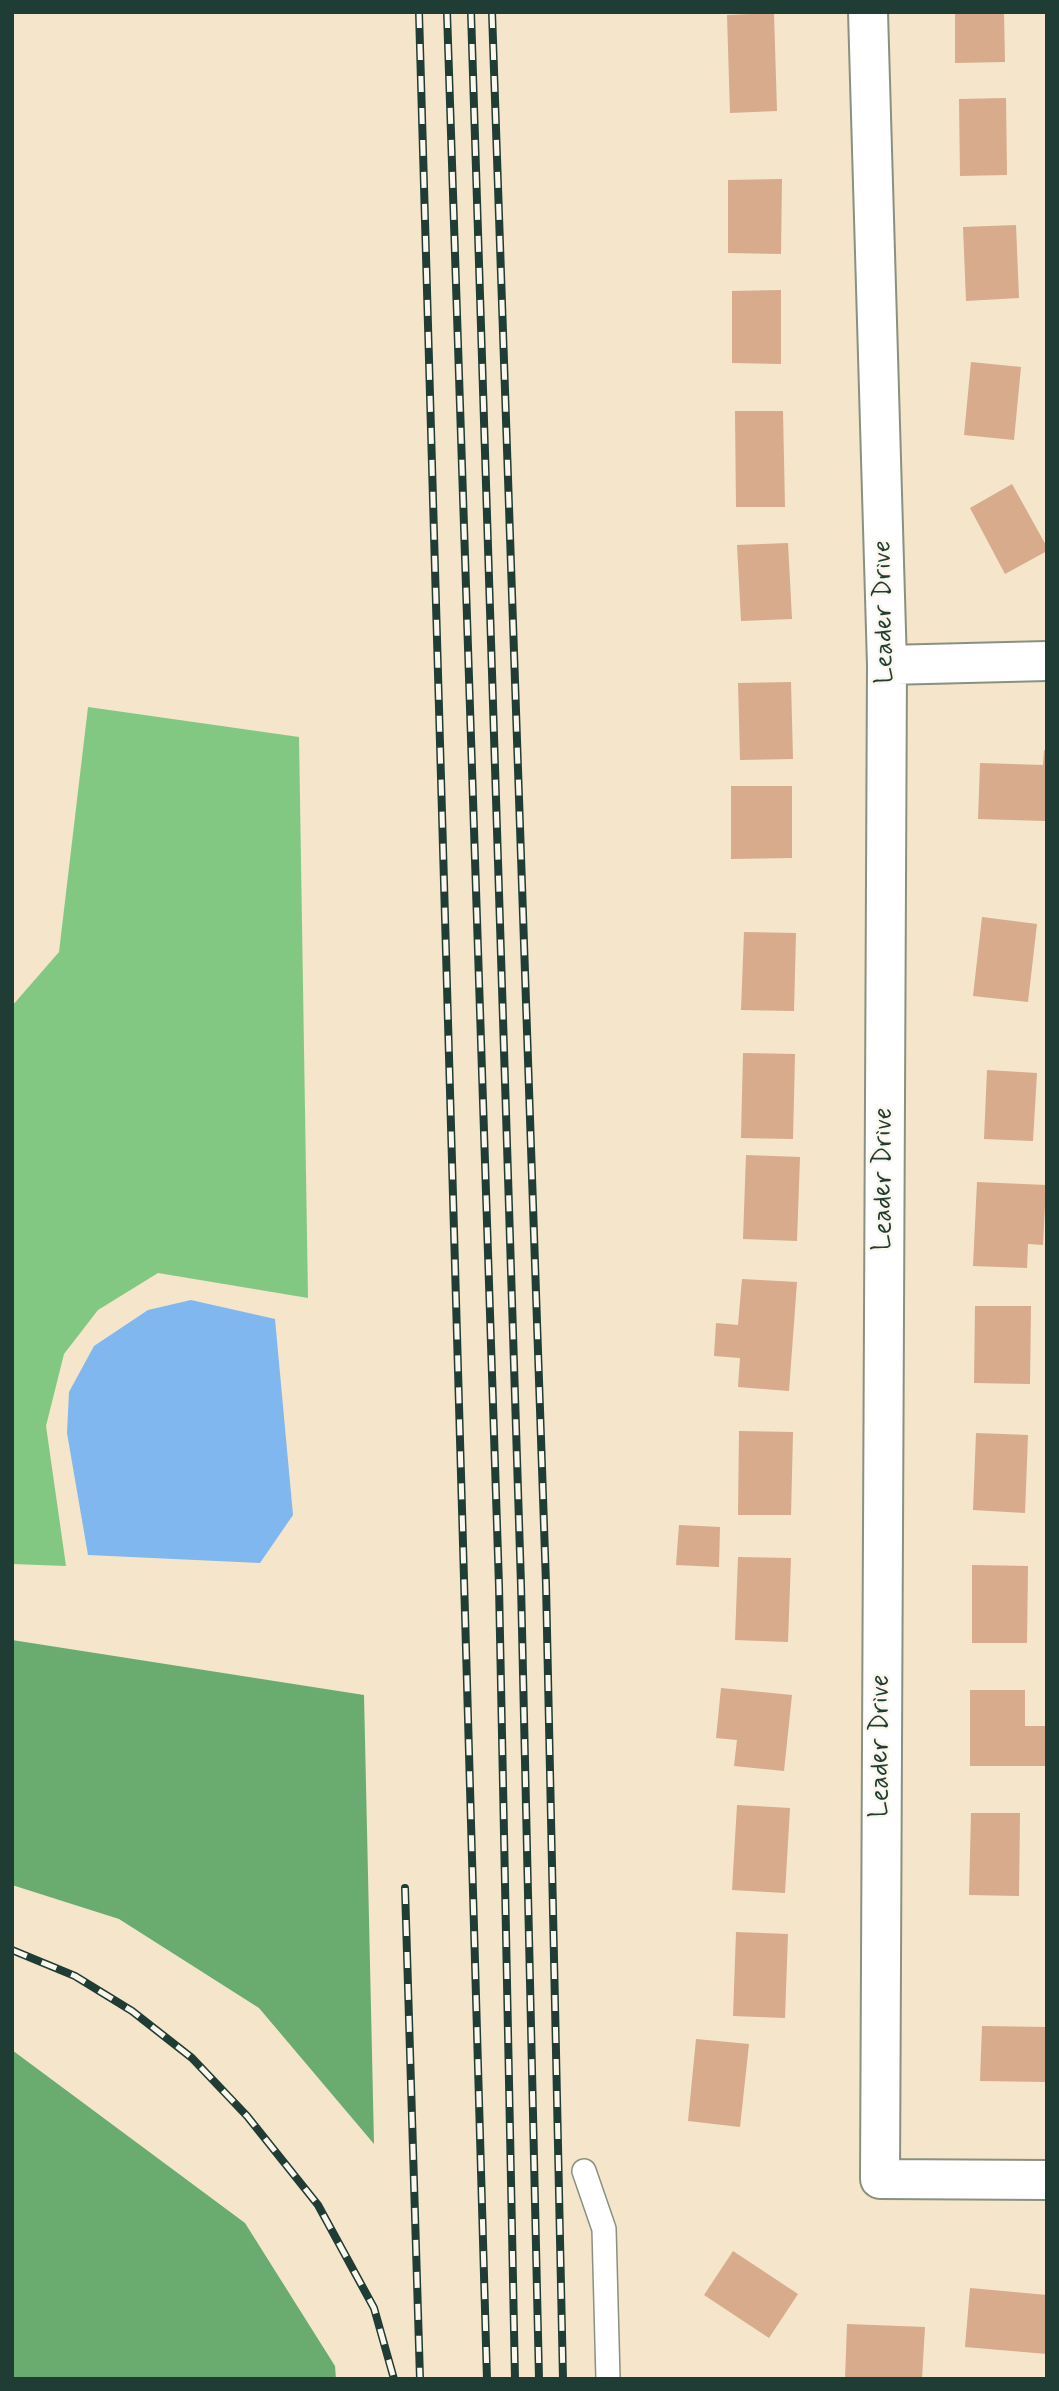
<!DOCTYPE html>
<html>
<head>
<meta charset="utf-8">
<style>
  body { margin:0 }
  #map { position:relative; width:1059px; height:2391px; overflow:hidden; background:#f4e5cb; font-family:Mynerve,sans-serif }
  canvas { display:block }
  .frame { position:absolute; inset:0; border:14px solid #1f3d34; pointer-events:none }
</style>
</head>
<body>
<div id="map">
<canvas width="1059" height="2391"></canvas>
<div class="frame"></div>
</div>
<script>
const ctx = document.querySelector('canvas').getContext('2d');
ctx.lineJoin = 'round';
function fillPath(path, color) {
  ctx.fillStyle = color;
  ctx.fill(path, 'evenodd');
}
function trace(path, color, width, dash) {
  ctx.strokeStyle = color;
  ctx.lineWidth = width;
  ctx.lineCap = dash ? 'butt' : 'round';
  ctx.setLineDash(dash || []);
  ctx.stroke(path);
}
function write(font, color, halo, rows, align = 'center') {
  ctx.font = font + ' Mynerve,sans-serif';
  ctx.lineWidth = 5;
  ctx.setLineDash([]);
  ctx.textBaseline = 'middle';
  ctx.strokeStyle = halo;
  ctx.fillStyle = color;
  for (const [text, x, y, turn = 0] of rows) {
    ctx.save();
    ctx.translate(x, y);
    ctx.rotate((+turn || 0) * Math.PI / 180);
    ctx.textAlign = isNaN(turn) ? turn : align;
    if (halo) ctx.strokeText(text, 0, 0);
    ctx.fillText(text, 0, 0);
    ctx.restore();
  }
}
fillPath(new Path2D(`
  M88,707L299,737L308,1298L158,1273L98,1310L64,1354L46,1426L66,1566L12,1564V1006L59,952Z`), '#83c882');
fillPath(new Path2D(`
  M12,1640L364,1695L374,2144L259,2008L119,1919L12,1885Z
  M12,2050L245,2223L335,2366L336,2379H12Z`), '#6aac70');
fillPath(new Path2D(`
  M191,1300L275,1319L293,1515L260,1563L88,1555L67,1433L69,1392L94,1346L148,1310Z`), '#80b7ef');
fillPath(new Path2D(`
  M955,12H1004L1005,62L955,63Z
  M774,13L777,111L730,113L727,15Z
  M1006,98L1007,175L960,176L959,99Z
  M782,179L781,254L728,253V180Z
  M1016,225L1019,298L966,301L963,227Z
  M781,290V364L732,363V291Z
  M971,362L1021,367L1014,440L964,435Z
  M735,411H783L785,507H736Z
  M1012,484L1047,547V551L1005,574L970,508Z
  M788,543L792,619L741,621L737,545Z
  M791,682L793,759L740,760L738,683Z
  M1044,750L1047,751L1045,821L978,819L980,763L1043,765Z
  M731,786H792V858L731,859Z
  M982,917L1037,924L1028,1002L973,996Z
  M744,932L796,933L794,1011L741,1010Z
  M743,1053L795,1054L793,1139L741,1138Z
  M987,1070L1037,1073L1033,1141L984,1139Z
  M746,1155L800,1157L797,1241L743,1239Z
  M977,1182L1046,1185L1043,1245L1028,1244L1027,1268L973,1266Z
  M742,1279L797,1282L789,1391L738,1387L740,1358L714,1356L716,1323L738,1325Z
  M975,1306H1031L1030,1384L974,1383Z
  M739,1431L793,1432L791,1515H738Z
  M976,1433L1028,1435L1025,1513L973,1510Z
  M679,1525L720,1527L719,1567L676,1565Z
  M738,1557L791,1558L788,1642L735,1640Z
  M972,1565L1028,1566L1027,1643H972Z
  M721,1688L792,1695L784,1771L734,1766L737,1740L716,1738Z
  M970,1690H1025V1726H1047V1766H970Z
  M737,1805L790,1808L785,1893L732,1890Z
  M971,1813H1020L1019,1896L969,1895Z
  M736,1932L788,1934L785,2018L733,2016Z
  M982,2026L1047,2027V2082L980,2081Z
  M696,2039L749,2044L740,2127L688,2121Z
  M733,2251L798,2294L769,2338L704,2295Z
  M970,2288L1047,2295V2354L965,2347Z
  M847,2324L925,2327L922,2379H845Z`), '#d7ab8c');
const lane = new Path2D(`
  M584,2171L604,2229L608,2379`);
const street = new Path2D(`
  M868,12L887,665L880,2179L1047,2180
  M887,665L1047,661`);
trace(lane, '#8a9180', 26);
trace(street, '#8a9180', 42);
trace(lane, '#fff', 23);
trace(street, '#fff', 38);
const rail = new Path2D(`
  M419,12L487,2379
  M447,12L499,1586L515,2379
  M471,12L521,1585L539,2379
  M492,12L546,1584L563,2379
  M405,1888L420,2379
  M12,1950L75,1976L132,2011L192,2058L247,2116L318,2205L374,2308L394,2379`);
trace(rail, '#1f3d34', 8);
trace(rail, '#fbf7ec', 5, [16]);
write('26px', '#1f3d34', '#fbf7ec', [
  ["Leader Drive",885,612,-91],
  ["Leader Drive",885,1179,-90],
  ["Leader Drive",882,1746,-90]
]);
</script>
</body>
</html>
